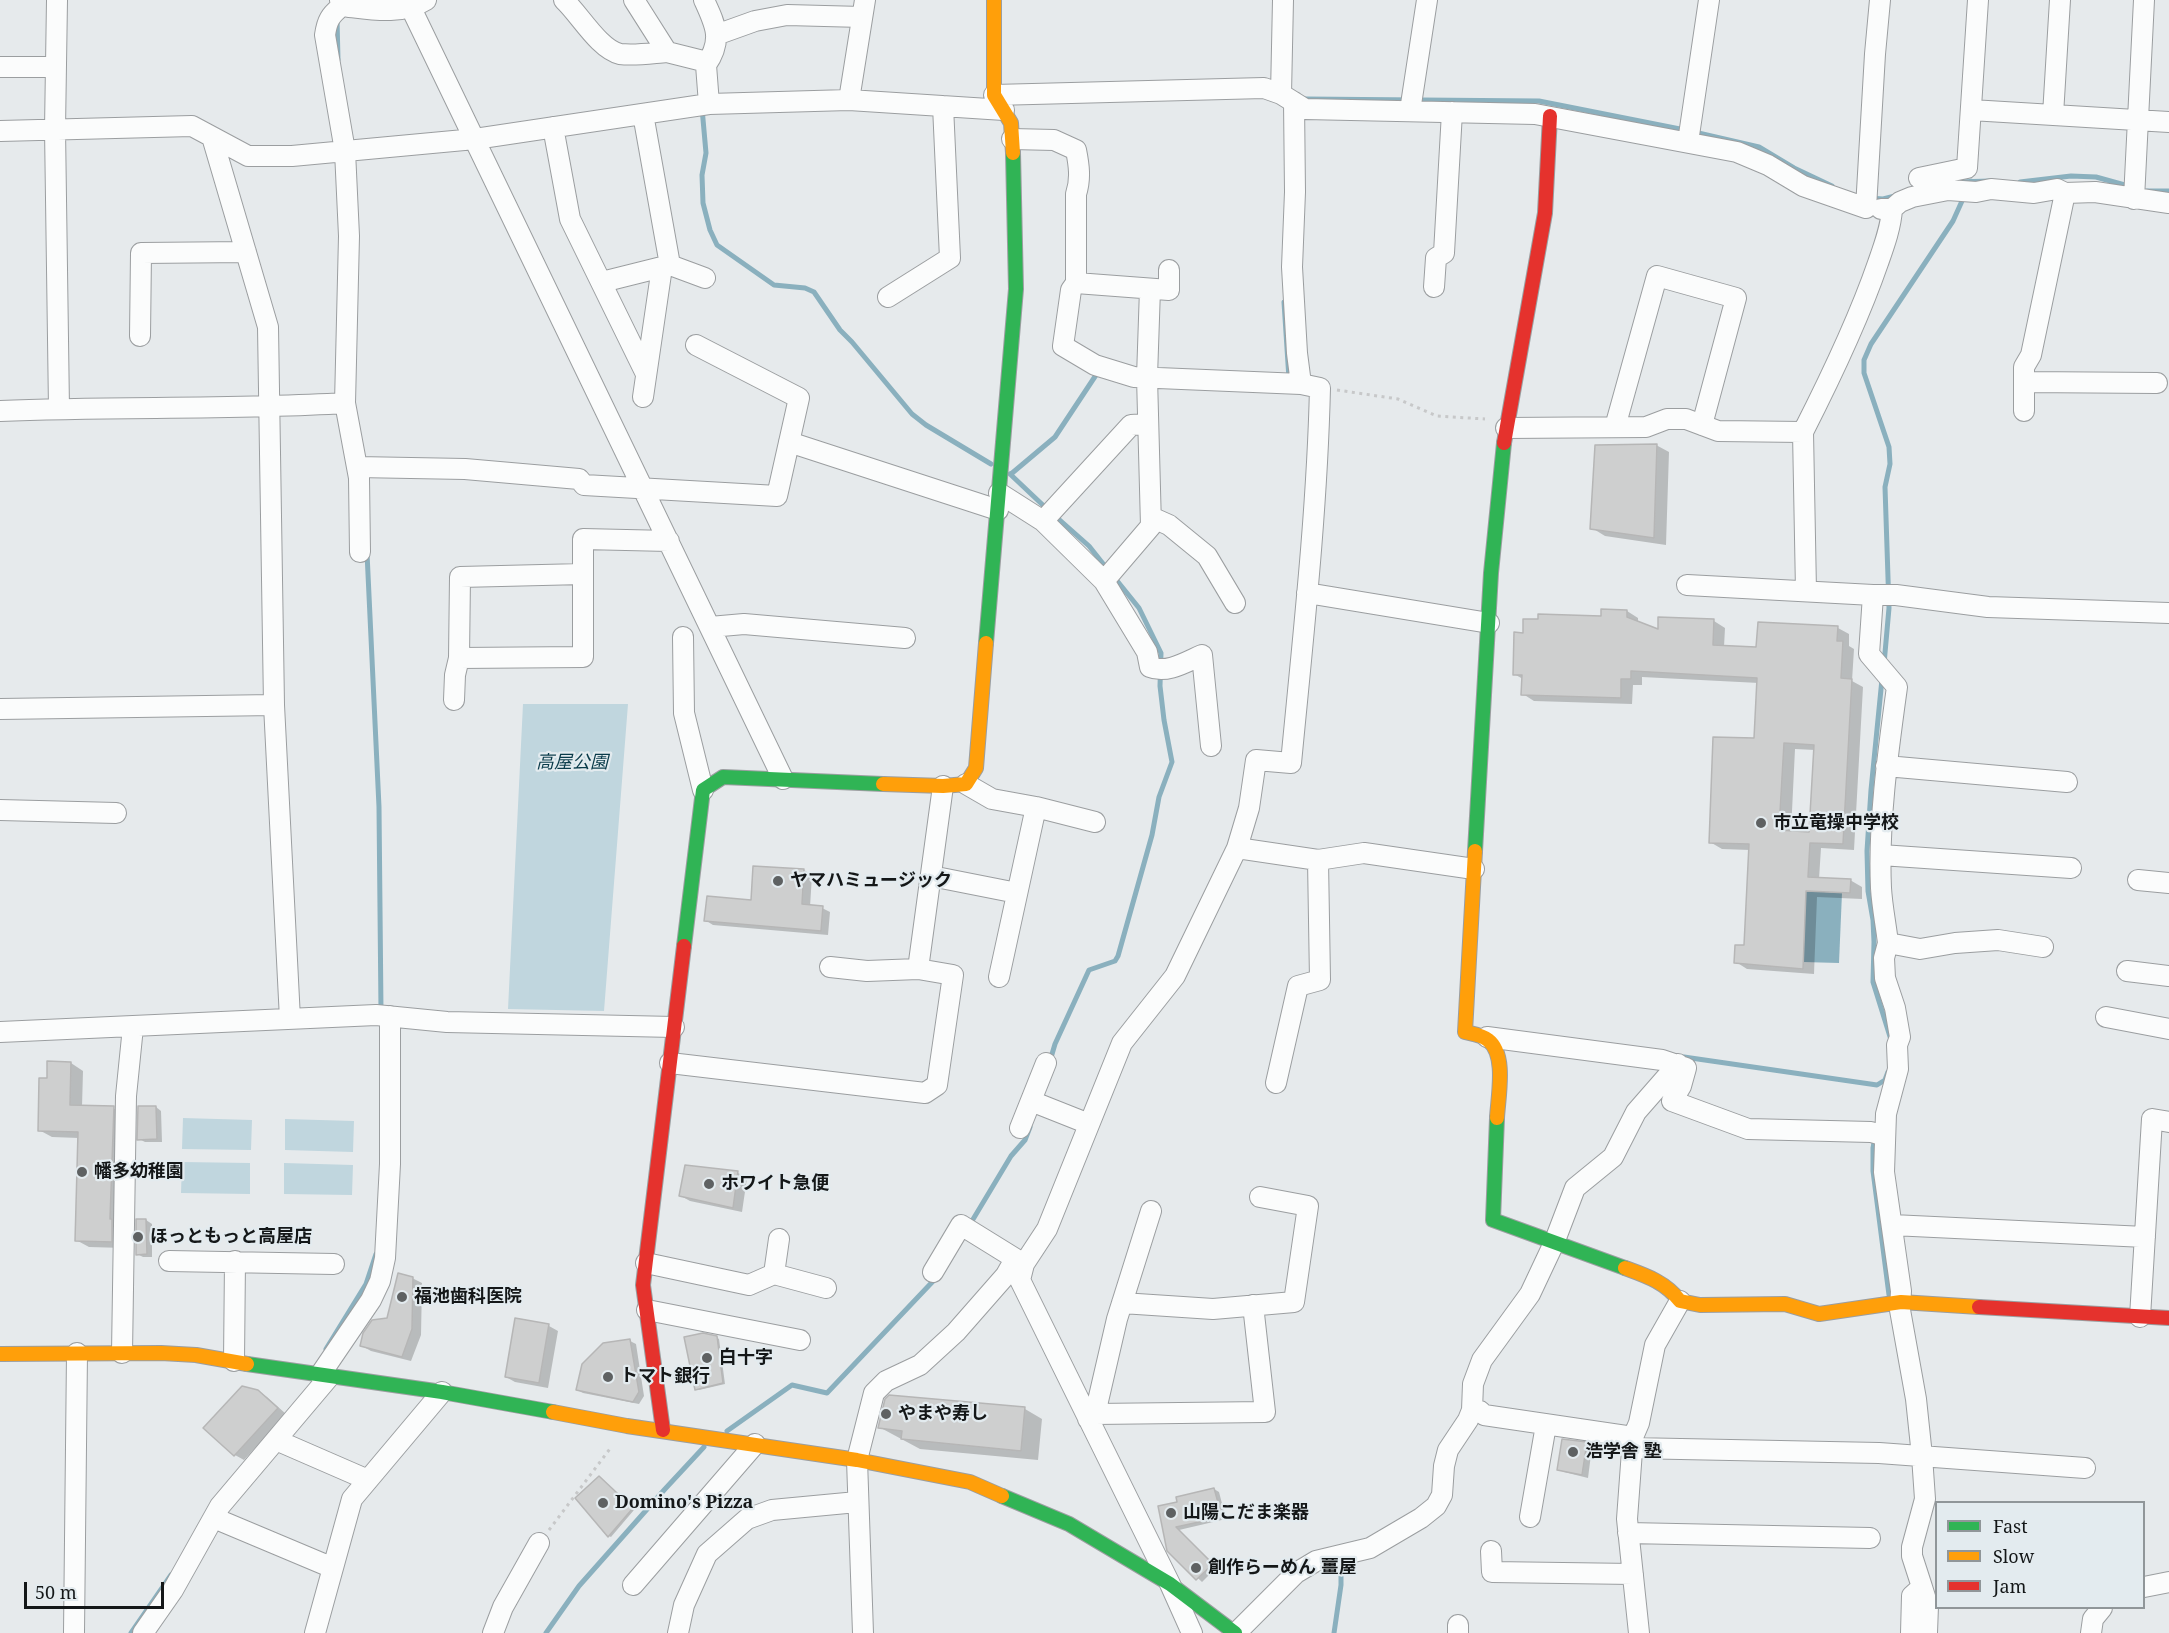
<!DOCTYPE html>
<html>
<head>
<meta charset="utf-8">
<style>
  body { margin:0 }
  #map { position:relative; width:2169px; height:1633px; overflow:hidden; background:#e6eaec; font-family:"Noto Serif",serif }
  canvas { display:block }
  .legend { position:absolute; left:1935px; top:1501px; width:210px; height:108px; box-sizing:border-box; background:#e3ebef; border:2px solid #909699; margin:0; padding:8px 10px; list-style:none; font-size:18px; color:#141718 }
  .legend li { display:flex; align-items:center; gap:12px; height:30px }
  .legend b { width:30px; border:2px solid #909699 }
  .scale { position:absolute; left:24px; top:1582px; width:140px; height:27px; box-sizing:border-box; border:3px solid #141718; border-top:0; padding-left:8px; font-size:18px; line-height:21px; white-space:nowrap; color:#141718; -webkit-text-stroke:4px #e3ebef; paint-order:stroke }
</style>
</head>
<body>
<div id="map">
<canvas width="2169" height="1633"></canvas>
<ul class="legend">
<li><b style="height:8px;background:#30b455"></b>Fast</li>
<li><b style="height:8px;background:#ff9f0a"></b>Slow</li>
<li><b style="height:8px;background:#e5322d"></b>Jam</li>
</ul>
<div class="scale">50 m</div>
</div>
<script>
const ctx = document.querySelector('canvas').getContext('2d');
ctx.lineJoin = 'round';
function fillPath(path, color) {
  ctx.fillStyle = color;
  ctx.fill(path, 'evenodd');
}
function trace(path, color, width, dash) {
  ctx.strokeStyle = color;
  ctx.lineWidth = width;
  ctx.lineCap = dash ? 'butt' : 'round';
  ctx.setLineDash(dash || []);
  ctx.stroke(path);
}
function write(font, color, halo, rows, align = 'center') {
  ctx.font = font + ' "Noto Serif","Noto Sans JP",serif';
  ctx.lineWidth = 4.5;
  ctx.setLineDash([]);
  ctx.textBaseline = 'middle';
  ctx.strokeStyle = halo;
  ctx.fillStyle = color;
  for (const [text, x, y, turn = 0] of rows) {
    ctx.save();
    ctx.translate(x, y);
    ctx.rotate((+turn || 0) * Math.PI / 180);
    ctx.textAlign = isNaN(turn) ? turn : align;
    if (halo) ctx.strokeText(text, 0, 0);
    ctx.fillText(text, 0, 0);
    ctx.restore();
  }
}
fillPath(new Path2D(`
  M523,704H628L604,1011L508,1009Z
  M183,1118L252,1120L251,1150L182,1149Z
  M285,1119L354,1121L353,1152L285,1150Z
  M182,1162L250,1163V1194L181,1193Z
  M284,1163L353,1165L352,1195L284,1194Z`), '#c0d6de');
fillPath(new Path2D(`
  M1806,891L1842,893L1839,963L1803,962Z`), '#8ab0be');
fillPath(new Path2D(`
  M1656,445L1669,452L1666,545L1605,536L1592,528Z
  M1627,611L1638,618V623L1659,631L1714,621L1725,628L1724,647L1758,648L1838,628L1849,634V646L1854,649L1852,681L1863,687L1854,850L1821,848L1819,879L1850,880L1862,887V899L1817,897L1814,974L1747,969L1736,962L1745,947L1750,850L1722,849L1710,842L1756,740L1759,683L1642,677V685H1633L1632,704L1534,701L1523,694V679L1514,674L1524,634ZM1795,749L1815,750L1811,833L1791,832Z
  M804,870L812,875L810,907L822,908L830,912L828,935L713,925L705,920L752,902Z
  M71,1063L83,1071L82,1107L113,1108L126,1115L124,1248L89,1247L76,1240L79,1138L52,1137L39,1130L48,1080Z
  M156,1107L161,1111L162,1142H145L139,1139Z
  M738,1173L747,1178L742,1212L690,1201L681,1196Z
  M138,1220H146L152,1224V1257H143L137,1254Z
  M412,1278L422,1283L421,1335L411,1361L371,1351L362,1346L389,1319Z
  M549,1326L558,1331L548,1388L515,1382L506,1377Z
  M716,1337L719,1339L725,1384L699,1390L696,1389Z
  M630,1341L636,1344L644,1396L639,1404L583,1393L577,1390Z
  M258,1391L267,1397L286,1414L244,1460L235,1455Z
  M890,1396L1025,1409L1042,1419L1038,1460L920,1449L879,1427Z
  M1587,1444L1592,1447L1588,1478L1564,1472L1559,1469Z
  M601,1479L634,1510L611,1537L609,1536Z
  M1214,1489L1219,1492L1226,1519L1179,1530L1217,1567L1202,1582L1168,1550L1179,1503Z`), '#0003');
trace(new Path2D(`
  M337,19L338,60
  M1305,99L1539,101L1685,130
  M702,108L706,153L702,175L703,203L710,230L717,245L774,285L805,288L814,292L840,330L852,342L912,414L926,425L991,464
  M1694,132L1759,147L1794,168L1832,186
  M1957,182L1990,181
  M2020,182L2071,176L2096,177L2132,187
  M2147,191H2169
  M1869,198L1883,199L1895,196
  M1284,302L1289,379
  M1010,474L1047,509
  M1011,474L1055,437L1098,372
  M1054,515L1089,546L1108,570
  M367,553L379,807L381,1011
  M1884,664L1889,608L1885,487L1890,464L1889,447L1864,373V360L1871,344L1953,221L1971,181
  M1882,679L1871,790L1867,851L1868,891L1873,920L1874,942L1873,982L1892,1043
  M1683,1059L1684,1057L1877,1085L1885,1080L1888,1072
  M1050,1061L1055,1044L1089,970L1115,961L1118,956L1152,835L1159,797L1172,762L1164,720L1160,686L1161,653L1139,608L1114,577
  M1875,1137L1873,1148V1171L1889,1295
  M969,1226L1011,1156L1025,1140L1030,1127
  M326,1349L366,1284L376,1254
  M727,1431L792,1385L827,1393L937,1277
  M131,1633L171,1575
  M546,1633L579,1586L665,1489L704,1447
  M1334,1633L1341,1585V1562`), '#8ab0be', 5);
const building = new Path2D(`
  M1657,444L1654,538L1590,529L1595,445Z
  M1601,609L1627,610V617L1658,629V617L1714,619L1713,645L1756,647L1758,622L1838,626L1837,641H1843L1841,678L1852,679L1843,844L1810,843L1808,877L1851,879L1850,893L1806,891L1803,969L1734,963L1735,945H1744L1749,844L1709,843L1713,737L1754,738L1757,678L1631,671V679H1621V698L1521,695L1522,675H1513L1514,632L1523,633V619H1538V614L1601,616ZM1784,743L1814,745L1809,832L1779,830Z
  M753,866L804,869L802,904L823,906L821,931L704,921L707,896L751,900Z
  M47,1061L71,1062L70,1105L114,1106L110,1219H112V1242L75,1241L78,1132L38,1131L39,1078H47Z
  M138,1106H156L157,1139L137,1140Z
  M685,1165L738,1171L733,1208L679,1196Z
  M136,1219H146L147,1254L136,1255Z
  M398,1273L413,1277L412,1329L402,1357L360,1346L363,1333L372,1320L387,1318Z
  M515,1318L549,1324L539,1383L505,1377Z
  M703,1333L717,1336L723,1383L695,1390L684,1337Z
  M630,1339L639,1392L633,1402L576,1390L582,1364L603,1343Z
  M242,1386L258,1390L278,1408L234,1456L203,1428Z
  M889,1395L1025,1407L1021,1451L901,1439L902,1431L878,1428L885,1399Z
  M1562,1439L1587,1442L1582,1475L1557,1470Z
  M599,1476L633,1508L608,1537L575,1498Z
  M1214,1488L1222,1517L1176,1527L1213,1564L1196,1580L1167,1551L1158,1506L1177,1502L1176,1497Z`);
fillPath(building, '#cecfcf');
trace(building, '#b6b6b6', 1.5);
const street = new Path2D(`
  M57,0L55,129L59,409
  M340,0L342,6C369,9 401,16 426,0
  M564,0C580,15 599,49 620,54C635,56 653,53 667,52
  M634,0L667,52L703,61L706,65L709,104
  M704,0C716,26 723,40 706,65
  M342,6C330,15 327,21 325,35L345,151L349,236L345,403L359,478L360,552
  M411,8L783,779
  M716,35L755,21L787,15L862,17
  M0,67H55
  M1281,94L1283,0
  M994,95L1264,88L1281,94L1305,109L1535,114L1737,152L1768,165L1803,186L1866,208L1875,54L1880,0
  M849,100L865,0
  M1971,110L2169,122
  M1410,111L1427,0
  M2053,115L2060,0
  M553,127L570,219L646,374
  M0,131L192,126L248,156H292L475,139L709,104L849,100L1004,110
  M212,137L268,327L274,705L290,1019
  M1012,139L1054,140L1076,150C1079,165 1081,179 1076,194V283L1071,290L1063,346L1095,365L1134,377L1301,384
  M1688,142L1709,0
  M1919,178L1967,168L1978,0
  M2134,199L2144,0
  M1881,209H1892L1900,202L1912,197L1948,190L1976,192L1991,189L2034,193L2057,189L2065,193
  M670,265L705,278
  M602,282L670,265L643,114
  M1076,283L1169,290V270
  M1434,287L1436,258L1444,253L1452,112
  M888,297L950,258L943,106
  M140,336L141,253L246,252
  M2024,382L2157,383
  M643,397L662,267
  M0,411C115,406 230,410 345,403
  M2024,411V367L2031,355L2065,193L2095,192L2169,203
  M1615,427L1657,276L1736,298L1702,425
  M1506,428L1646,427L1667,419H1686L1718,431L1803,432L1806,591
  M1803,432C1831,377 1858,321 1878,263C1884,246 1891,227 1892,209
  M789,442L998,510
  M357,467L465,469L579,479L584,485L777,496L799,398L696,345
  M999,493L1043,521L1104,581L1147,652L1150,667C1167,674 1186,662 1202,655L1211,746
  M1151,517L1169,525L1207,556L1235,603
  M1043,521L1131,425L1147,424
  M1104,581L1151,526L1147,377L1150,289
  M1687,585L1873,595L1869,654L1897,687C1888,752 1878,823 1881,888C1882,906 1886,925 1888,943
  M1307,593L1489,623
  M1873,595H1896L1988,607L2169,613
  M710,627L744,624L905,638
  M683,637L684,713L703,790
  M459,658L583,657V539L669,541
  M454,700L455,675L459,658L460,577L583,574
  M0,709L274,705
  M1886,766L2067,782
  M966,784L992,799L1036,807L1095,822
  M0,810L116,813
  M1237,848L1249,808L1256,760L1291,763C1303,638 1317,513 1320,388L1301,384L1297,353L1292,267L1295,192L1294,102
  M1881,855L2071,868
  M931,876L1017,893
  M2138,880L2169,883
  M830,967L867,971L918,969
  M2127,971L2169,976
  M999,977L1036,807
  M2106,1017L2169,1029
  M0,1032L376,1015L447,1022L674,1027
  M1487,1037L1662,1060L1686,1068L1681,1086L1672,1101L1748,1129L1871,1132L1885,1136
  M670,1063L925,1093L937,1085L953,975L918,969L943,786
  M1276,1083L1298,986L1320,980L1318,860
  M1031,1101L1089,1124
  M1020,1128L1046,1063
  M1892,1225L2145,1237
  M169,1261L334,1264
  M646,1263L749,1285L774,1274L779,1239
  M933,1272L961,1225L1024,1264
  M774,1274L826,1288
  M1122,1303L1213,1309L1294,1302L1308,1206L1260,1197
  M647,1310L800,1340
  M2140,1317L2152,1119L2169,1122
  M122,1353L126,1096L133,1027
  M234,1361L235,1261
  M320,1375L371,1300L380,1281L385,1258L390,1164V1016
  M1472,1410L1480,1411L1484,1415L1633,1437L1627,1519L1639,1633
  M1095,1414L1117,1319L1151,1211
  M1088,1419L1095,1414L1265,1412L1253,1305
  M1633,1437L1639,1423L1655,1345L1680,1301
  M276,1440L368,1480
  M1631,1448L1879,1453L2085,1468
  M1530,1517L1546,1425
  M214,1518L333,1568
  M1628,1533L1870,1538
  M1491,1551L1492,1572L1633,1574
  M633,1585L755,1444
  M1922,1587L1912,1556V1547L1925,1499L1922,1456L1916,1399L1900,1310L1901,1291L1884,1172L1886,1114L1898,1069L1897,1045L1900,1037L1895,1008L1885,978L1884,958L1888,943L1920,949L1955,943L1998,940L2043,947
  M2144,1587L2169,1582
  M1458,1625V1633
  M74,1633L77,1353
  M143,1633L173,1590L220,1506L329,1377
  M315,1633L352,1499L442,1392
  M493,1633L503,1607L539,1543
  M678,1633L684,1605L707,1554L747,1519L772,1510L857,1502
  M863,1633L857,1460L874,1393L886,1381L920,1365L956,1332L1006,1275L1015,1259
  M1192,1633L1170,1584L1020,1280L1024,1264L1047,1229L1122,1043L1175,976L1237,848L1318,860L1364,853L1474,869
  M1236,1633L1296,1573L1316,1561L1370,1548L1421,1518L1436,1506L1442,1495L1444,1466L1448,1450L1468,1420L1472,1410L1473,1384L1482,1360L1530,1294L1554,1243L1575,1188L1613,1157L1636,1112L1678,1064
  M1911,1633L1912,1596L1922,1587L1928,1606L1927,1633
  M2091,1633L2093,1619L2102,1608`);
const fast = new Path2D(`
  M986,643L1016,289L1013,153
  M1475,851L1491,573L1504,443
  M684,946L703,790L723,777L883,784
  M1497,1118L1493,1220L1625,1268
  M247,1364L442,1392L553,1412
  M1002,1496L1069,1524L1170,1584L1235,1633`);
const slow = new Path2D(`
  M994,0V95L1011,123L1013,153
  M883,784L943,786L966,784L976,768L986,643
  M1475,851L1465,1032C1473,1034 1482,1035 1488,1040C1507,1054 1498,1097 1497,1118
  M1625,1268C1647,1276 1665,1282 1680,1301L1700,1305L1785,1304L1819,1314L1901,1302L1979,1307
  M0,1354L161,1353L196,1355L247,1364
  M553,1412L627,1426L857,1460L970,1482L1002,1496`);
const jam = new Path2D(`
  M1504,443L1545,213L1550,116
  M1979,1307L2169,1318
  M663,1430L643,1285L684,946`);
trace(street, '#9b9ea0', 22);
trace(fast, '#9b9ea0', 16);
trace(slow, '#9b9ea0', 16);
trace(jam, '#9b9ea0', 16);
trace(new Path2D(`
  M1337,390L1398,399L1437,416L1485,419
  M549,1530L612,1446`), '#c7c8c9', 3, [3, 4.5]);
trace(street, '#fbfcfc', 20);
trace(fast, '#30b455', 14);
trace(slow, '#ff9f0a', 14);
trace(jam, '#e5322d', 14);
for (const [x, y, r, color] of [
  [1761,823,6,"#5e6162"],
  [778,881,6,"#5e6162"],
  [82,1172,6,"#5e6162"],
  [709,1184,6,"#5e6162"],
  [138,1237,6,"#5e6162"],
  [402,1297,6,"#5e6162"],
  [707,1358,6,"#5e6162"],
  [608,1377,6,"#5e6162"],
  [886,1414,6,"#5e6162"],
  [1573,1452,6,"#5e6162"],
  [603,1503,6,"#5e6162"],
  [1171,1513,6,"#5e6162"],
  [1196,1568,6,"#5e6162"]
]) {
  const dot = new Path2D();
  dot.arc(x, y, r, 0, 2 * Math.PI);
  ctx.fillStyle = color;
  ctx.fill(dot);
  trace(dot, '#e3ebef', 2);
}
write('italic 18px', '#0a3b4a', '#e3ebef', [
  ["高屋公園",572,763]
]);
write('bold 18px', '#141718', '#e3ebef', [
  ["市立竜操中学校",1773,823],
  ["ヤマハミュージック",790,881],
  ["幡多幼稚園",94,1172],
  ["ホワイト急便",721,1184],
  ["ほっともっと高屋店",150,1237],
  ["福池歯科医院",414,1297],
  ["白十字",719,1358],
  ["トマト銀行",620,1377],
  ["やまや寿し",898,1414],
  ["浩学舎 塾",1585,1452],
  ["Domino's Pizza",615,1503],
  ["山陽こだま楽器",1183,1513],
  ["創作らーめん 薑屋",1208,1568]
], 'left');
</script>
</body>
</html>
